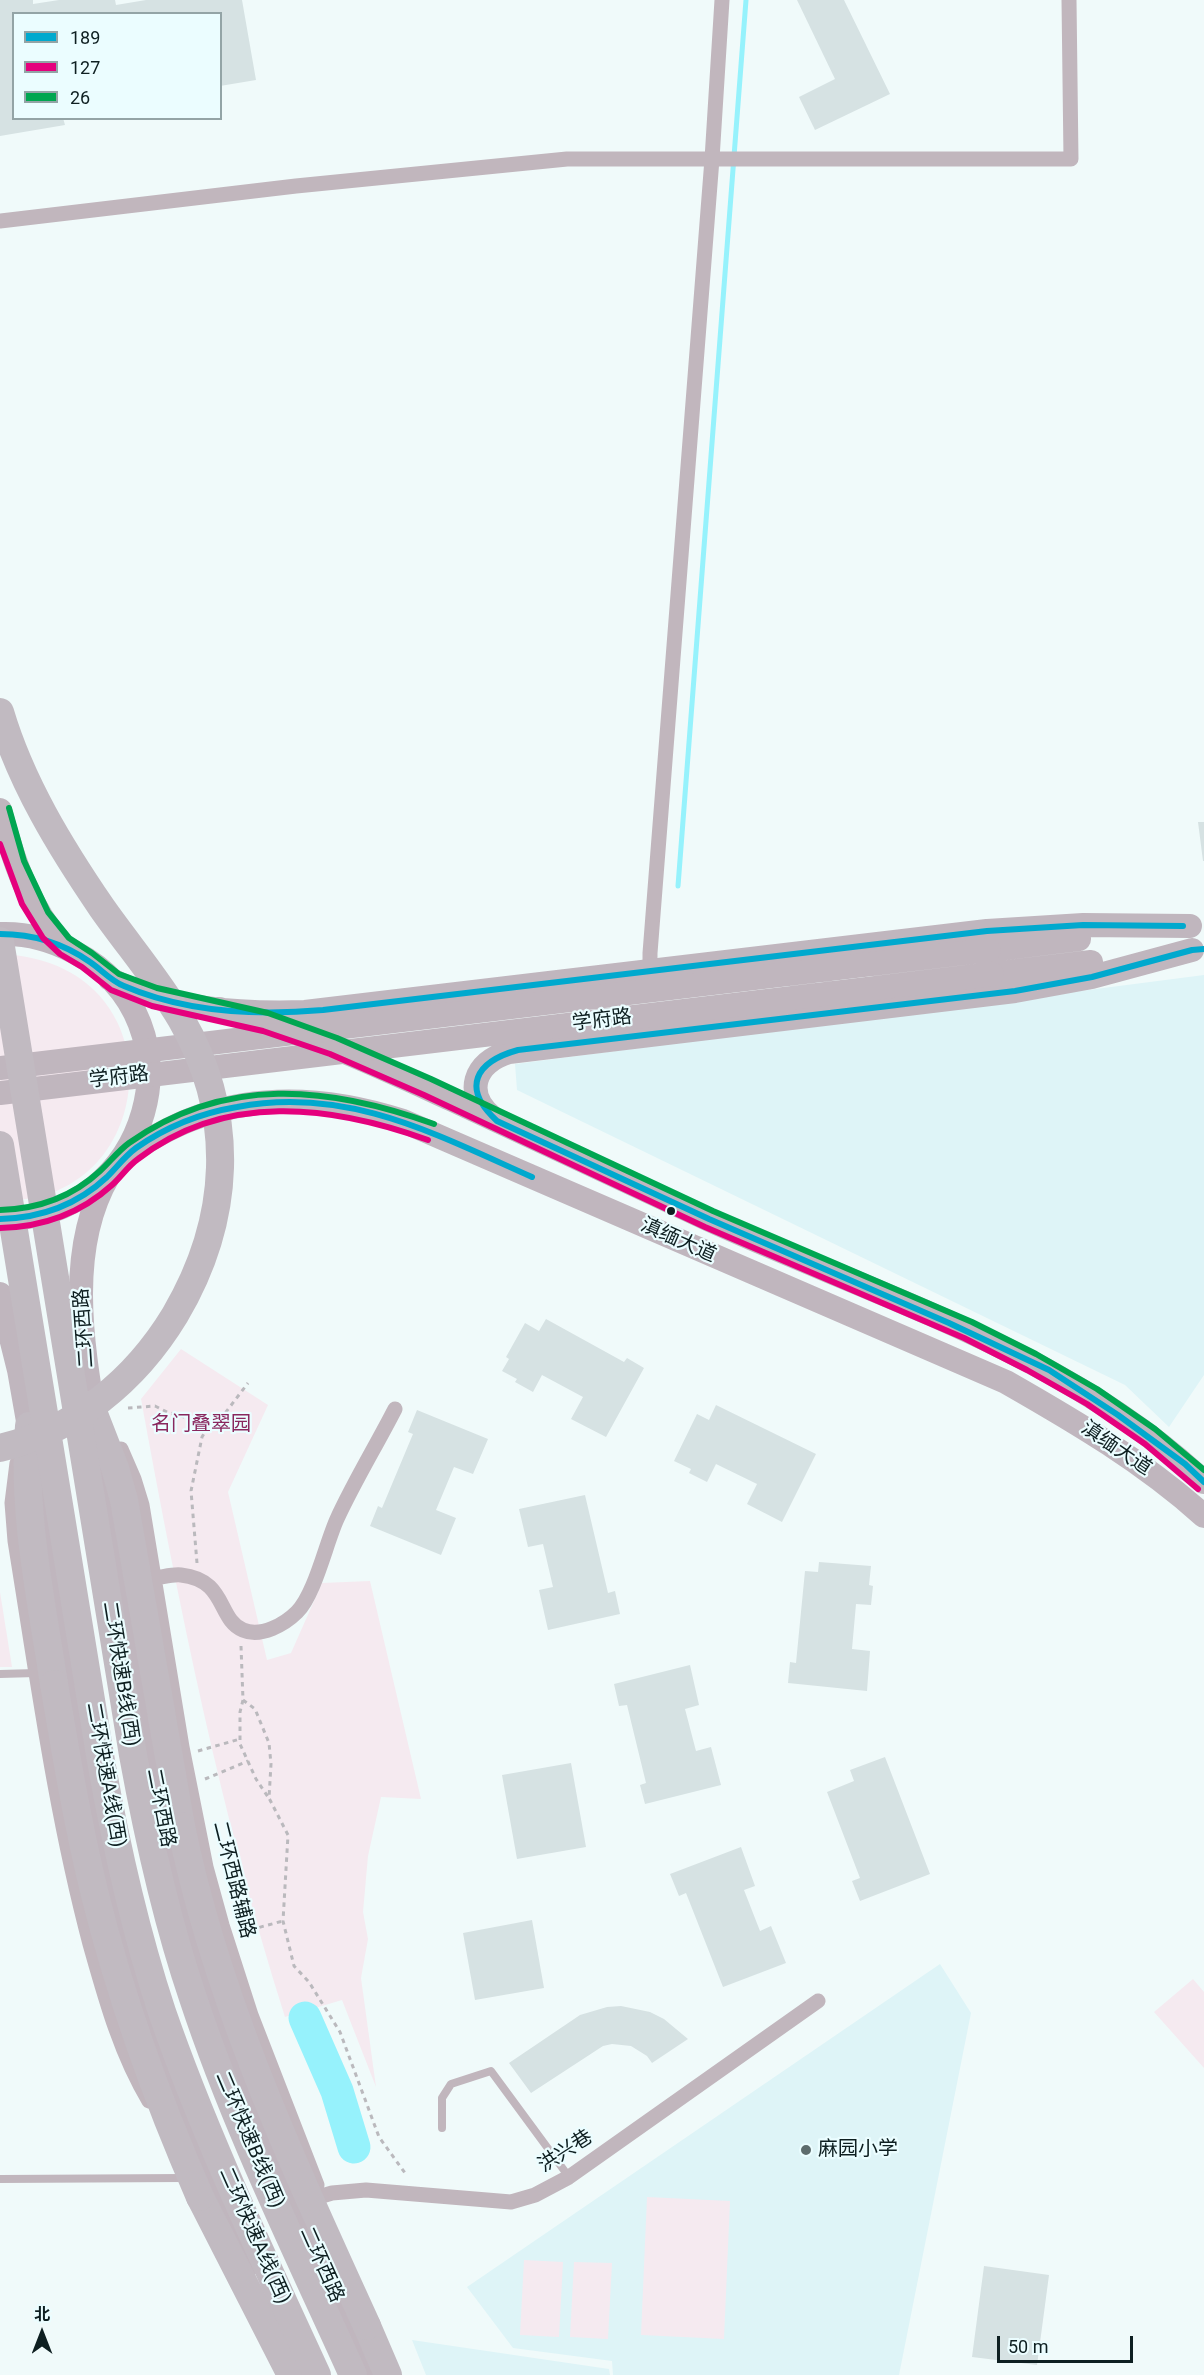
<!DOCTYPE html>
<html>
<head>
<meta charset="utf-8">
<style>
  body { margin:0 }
  #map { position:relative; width:1204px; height:2375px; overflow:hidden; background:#f0fafa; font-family:Roboto,"Noto Sans SC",sans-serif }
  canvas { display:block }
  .legend { position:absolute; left:12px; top:12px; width:210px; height:108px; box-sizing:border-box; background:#ebfdff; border:2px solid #93a4a6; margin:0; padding:8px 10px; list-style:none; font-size:18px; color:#0e1f21 }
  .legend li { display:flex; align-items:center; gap:12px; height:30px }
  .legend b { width:30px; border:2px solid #93a4a6 }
  .north { position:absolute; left:12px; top:2303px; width:60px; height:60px; -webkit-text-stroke:4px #ebfdff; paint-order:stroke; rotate:0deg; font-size:16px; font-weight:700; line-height:24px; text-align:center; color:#0e1f21 }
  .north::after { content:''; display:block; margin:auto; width:21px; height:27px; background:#0e1f21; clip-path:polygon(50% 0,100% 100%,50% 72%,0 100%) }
  .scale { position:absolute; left:997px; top:2336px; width:136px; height:27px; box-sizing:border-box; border:3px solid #0e1f21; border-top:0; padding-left:8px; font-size:18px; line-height:21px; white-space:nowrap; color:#0e1f21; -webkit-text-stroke:4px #ebfdff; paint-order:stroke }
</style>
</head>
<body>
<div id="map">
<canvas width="1204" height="2375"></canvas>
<ul class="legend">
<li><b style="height:8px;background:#00a9ce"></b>189</li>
<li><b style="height:8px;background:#e5007d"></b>127</li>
<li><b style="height:8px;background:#00a651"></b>26</li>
</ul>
<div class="north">北</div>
<div class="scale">50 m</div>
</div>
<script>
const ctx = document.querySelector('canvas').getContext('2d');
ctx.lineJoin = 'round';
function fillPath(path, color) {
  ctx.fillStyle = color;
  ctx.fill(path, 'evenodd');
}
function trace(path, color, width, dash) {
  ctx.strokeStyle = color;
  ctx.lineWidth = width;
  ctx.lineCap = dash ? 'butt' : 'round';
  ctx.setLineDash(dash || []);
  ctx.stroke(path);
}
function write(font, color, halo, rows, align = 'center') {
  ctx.font = font + ' Roboto,"Noto Sans SC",sans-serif';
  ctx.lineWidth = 4.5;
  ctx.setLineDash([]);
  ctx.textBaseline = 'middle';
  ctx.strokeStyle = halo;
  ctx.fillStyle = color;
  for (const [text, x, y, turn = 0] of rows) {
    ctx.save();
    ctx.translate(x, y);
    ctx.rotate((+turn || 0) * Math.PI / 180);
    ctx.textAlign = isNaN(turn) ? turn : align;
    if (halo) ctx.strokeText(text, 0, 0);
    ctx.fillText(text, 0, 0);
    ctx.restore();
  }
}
fillPath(new Path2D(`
  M1204,975V1375L1169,1427L1125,1385L517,1090L515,1064Z
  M940,1964L971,2013L899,2375H613L612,2361L513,2348L467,2287Z
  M412,2340L609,2369L610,2375H426Z`), '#def4f7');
fillPath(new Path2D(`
  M0,954C184,961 161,1208 0,1200Z
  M181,1349L268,1405L228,1492L267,1660L291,1653L322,1583L370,1581L421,1799L381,1797L368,1856L363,1912L368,1939L361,1978L376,2087L342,2000L285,2017C221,1815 179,1607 141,1399Z
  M0,1592L12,1667H0Z
  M1193,1979L1204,1992V2068L1154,2012Z
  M647,2197L730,2201L724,2339L641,2335Z
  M524,2260L563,2262L559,2337L520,2335Z
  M574,2262L612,2263L608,2339L570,2337Z`), '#f5eaf0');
trace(new Path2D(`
  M678,886L746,0`), '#96f2fc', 5);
trace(new Path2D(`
  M305,2018L337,2091L354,2147`), '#96f2fc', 33);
fillPath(new Path2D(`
  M0,0H33V4L59,0H115L116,5L146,0H242L256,80L220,86V14H14V118H63L65,125L0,136Z
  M797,0H844L890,94L815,130L799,97L835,79Z
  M1198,822H1204V861H1203Z
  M546,1319L624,1362L627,1358L644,1368L606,1437L571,1419L583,1397L542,1375L533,1392L515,1382L517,1379L502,1371L509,1359L506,1357L525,1323L539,1331Z
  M716,1405L816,1454L782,1522L747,1504L757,1484L716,1464L707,1482L689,1473L691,1469L674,1461L697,1414L709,1420Z
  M417,1410L488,1439L473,1474L454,1467L436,1510L456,1518L441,1555L370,1526L378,1506L382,1508L413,1434L408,1432Z
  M585,1495L608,1593L615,1591L620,1614L548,1630L539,1590L553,1587L543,1544L528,1547L519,1509Z
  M819,1562L871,1566L869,1585L873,1586L871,1605L856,1604L852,1649L870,1651L867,1691L788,1683L790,1662L796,1663L805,1571L818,1572Z
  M690,1665L699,1705L685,1709L696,1751L711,1747L721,1785L645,1804L640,1785L646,1783L627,1705L619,1706L614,1684Z
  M885,1757L930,1874L860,1901L852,1881L860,1878L827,1792L854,1781L850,1770Z
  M571,1763L586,1847L517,1859L502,1775Z
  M741,1847L755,1886L744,1890L760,1931L771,1926L786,1963L723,1987L686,1893L679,1896L670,1874Z
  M532,1920L544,1988L475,2000L463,1933Z
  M621,2006L650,2012L664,2019L688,2039L652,2063L647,2056L631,2046L612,2044L603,2046L531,2093L509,2063L580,2015L607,2007Z
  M984,2266L1049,2275L1037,2365L972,2357Z`), '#d6e2e3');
trace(new Path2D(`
  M128,1408L155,1406L167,1412L197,1421L206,1430
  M197,1563L191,1491L202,1437L211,1422L226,1412L248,1383
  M241,1646L243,1700L240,1712V1744L256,1779L268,1797
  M243,1700L255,1709L269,1743L271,1764L269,1798L288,1835L283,1921L294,1966L309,1982L340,2032L379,2137L405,2173
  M198,1751L240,1739
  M205,1779L248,1761
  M242,1932L283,1921`), '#bab9bd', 3, [4.5, 4.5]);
trace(new Path2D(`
  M0,1674L36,1673
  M442,2128V2098L451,2084L491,2071L569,2177
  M0,2179L184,2178`), '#c1b6bd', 8);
trace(new Path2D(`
  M0,221L296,186L567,159H1071L1069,0
  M650,971V953L712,159L722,0
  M121,1449L134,1479L142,1505L182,1747L206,1867L222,1925L251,2015L317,2185
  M17,1463L12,1503L15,1541C37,1676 55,1812 90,1944C105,1997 120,2053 149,2101
  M154,1578C163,1577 173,1574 181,1575C227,1580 217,1619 243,1630C261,1638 285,1624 297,1612C315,1594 326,1543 337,1519C354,1482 376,1446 395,1409
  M305,2201L332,2193L366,2190L511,2202L535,2195L569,2177L818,2001`), '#c1b6bd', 15);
trace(new Path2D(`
  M0,810C13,860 29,908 64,947
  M0,934C26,933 52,940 74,952C207,1022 150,1221 0,1219
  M989,950L1079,939
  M992,974L1091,962
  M110,979C169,1010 240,1014 305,1012L987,931L1083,925L1190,926
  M219,1009C302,1030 378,1066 455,1101C538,1140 622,1179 705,1218C875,1296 1065,1351 1204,1482
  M493,1118C463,1094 474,1062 509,1052L1015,991L1092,977L1192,950
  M122,1159C207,1093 304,1089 403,1121L1006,1382C1076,1422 1144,1462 1204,1516
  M0,1294L19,1370L32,1444
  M95,1422C82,1343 66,1248 109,1175
  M101,1456C128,1626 148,1800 199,1964C243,2106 310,2240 371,2375
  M39,1488C63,1632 81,1779 118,1921C150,2040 198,2152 249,2264`), '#c0b6be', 24);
trace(new Path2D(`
  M94,1414L115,1468L124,1500L181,1826
  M29,1426C22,1513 41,1598 54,1684
  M200,2197L291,2375
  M367,2326L388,2375`), '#c1bac1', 28);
trace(new Path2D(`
  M0,1068L989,950
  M0,1093L992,974`), '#c0b6be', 24);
trace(new Path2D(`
  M0,712C21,783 61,848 102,908C128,945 158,980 181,1019C237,1116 231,1220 175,1315C135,1381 75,1430 0,1448
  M0,941L133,1755C148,1837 166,1919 193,1998C236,2128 297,2251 353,2375
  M0,1145L101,1761C116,1846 135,1930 162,2012C205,2136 262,2255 317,2375
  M54,1684C66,1755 78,1826 95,1895C121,1999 157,2099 200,2197
  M181,1826C217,2002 293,2163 367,2326`), '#c1bac1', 28);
trace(new Path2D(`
  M0,934C33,934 63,943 90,962C102,970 111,981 124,986C187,1013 256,1016 323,1010L987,931L1083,925L1183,926
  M1204,949L1192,950L1092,977L1015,991L518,1050C475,1062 461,1088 497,1121L709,1219L949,1323L1049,1370L1118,1415L1185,1464L1204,1482
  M0,1219C41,1218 77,1205 107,1177C117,1167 125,1156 136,1148C166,1127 201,1113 237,1107C347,1086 435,1134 532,1177`), '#00a9ce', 6);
trace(new Path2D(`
  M0,844L22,904L43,938L60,954L82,967L111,990L152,1006L263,1031L330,1054L424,1095L705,1227L964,1338L1027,1370L1087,1404L1145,1444L1198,1489
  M0,1228C43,1227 80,1214 112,1185C121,1177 128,1166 138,1159C225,1092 331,1105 428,1140`), '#e5007d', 6);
trace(new Path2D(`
  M9,808L24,861L48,912L69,938L92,953L119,974L157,988L268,1013L337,1038L431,1079L713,1211L972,1322L1036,1354L1097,1389L1155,1429L1204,1470
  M0,1210C38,1209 72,1197 100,1171C110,1162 118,1151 129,1143C225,1075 329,1086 434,1124`), '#00a651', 6);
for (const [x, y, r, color] of [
  [671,1211,5,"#0e1f21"],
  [806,2150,6,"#5d6c6d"]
]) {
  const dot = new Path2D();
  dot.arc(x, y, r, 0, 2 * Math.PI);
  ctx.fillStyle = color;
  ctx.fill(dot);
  trace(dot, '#ebfdff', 2);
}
write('20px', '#0e1f21', '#ebfdff', [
  ["学府路",602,1021,-7],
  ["学府路",119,1078,-7],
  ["滇缅大道",678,1241,24],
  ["二环西路",85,1328,-94],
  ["滇缅大道",1116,1449,34],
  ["二环快速B线(西)",120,1674,81],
  ["二环快速A线(西)",105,1775,80],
  ["二环西路",160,1808,79],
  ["二环西路辅路",233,1880,76],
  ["二环快速B线(西)",249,2140,67],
  ["洪兴巷",566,2152,-33],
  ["二环快速A线(西)",254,2236,66],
  ["二环西路",321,2265,66]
]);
write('20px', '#89275e', '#ebfdff', [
  ["名门叠翠园",201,1425]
]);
write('20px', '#0e1f21', '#ebfdff', [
  ["麻园小学",818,2150]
], 'left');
</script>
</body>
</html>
